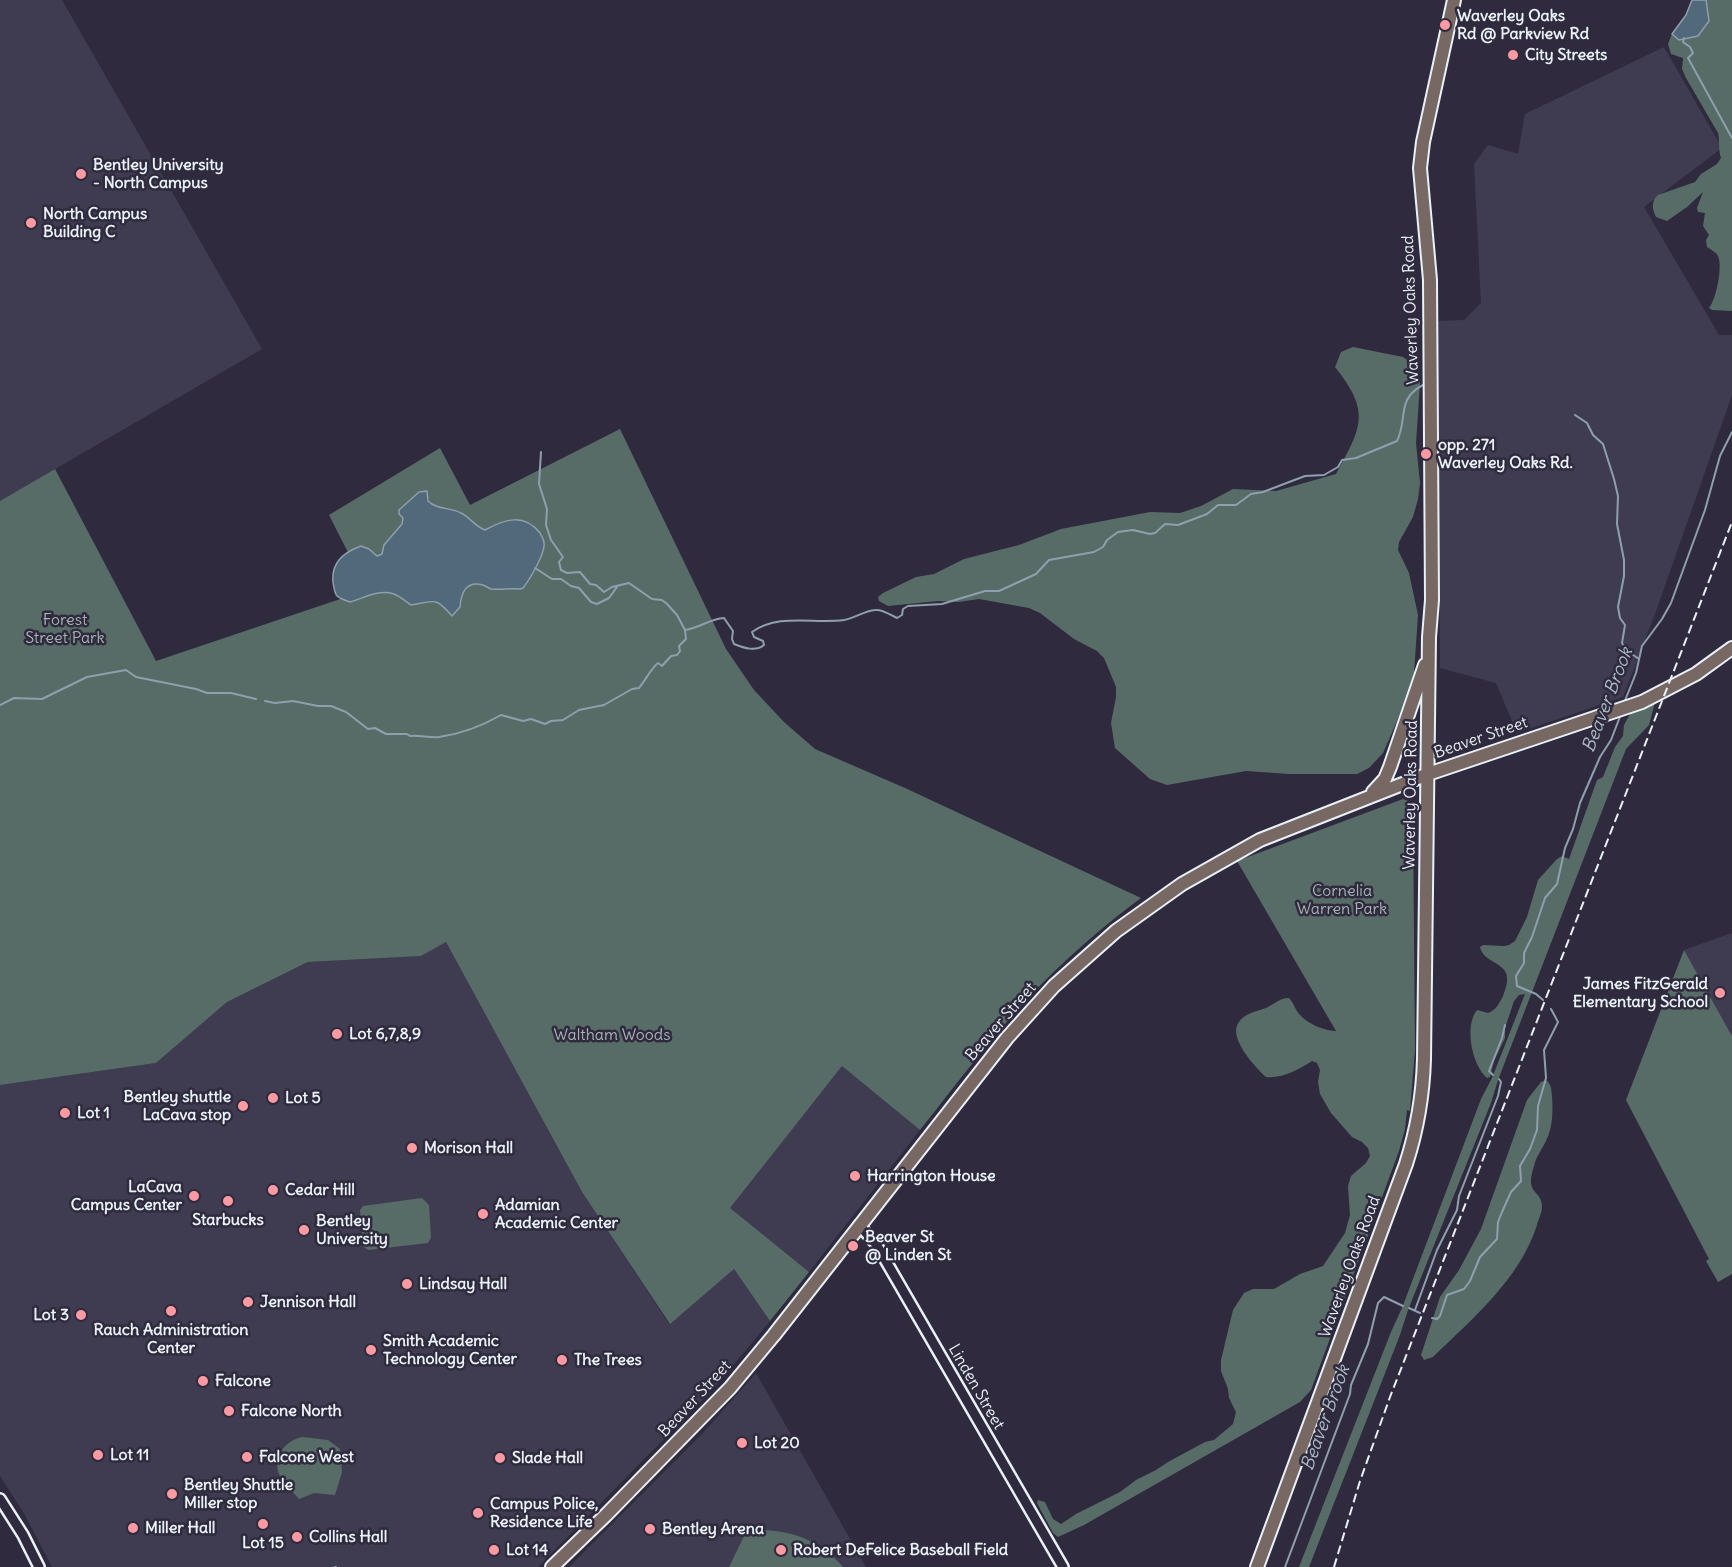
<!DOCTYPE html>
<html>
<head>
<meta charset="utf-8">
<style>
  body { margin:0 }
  canvas { display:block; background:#2f2a3d }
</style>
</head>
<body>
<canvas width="1732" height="1567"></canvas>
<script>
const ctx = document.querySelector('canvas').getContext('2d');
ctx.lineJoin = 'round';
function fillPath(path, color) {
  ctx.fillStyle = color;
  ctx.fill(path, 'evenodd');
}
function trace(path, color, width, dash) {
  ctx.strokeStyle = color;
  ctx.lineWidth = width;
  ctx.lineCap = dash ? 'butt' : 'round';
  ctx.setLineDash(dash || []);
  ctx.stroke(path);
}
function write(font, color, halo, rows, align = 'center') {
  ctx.font = font + ' Delius,sans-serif';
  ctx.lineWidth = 5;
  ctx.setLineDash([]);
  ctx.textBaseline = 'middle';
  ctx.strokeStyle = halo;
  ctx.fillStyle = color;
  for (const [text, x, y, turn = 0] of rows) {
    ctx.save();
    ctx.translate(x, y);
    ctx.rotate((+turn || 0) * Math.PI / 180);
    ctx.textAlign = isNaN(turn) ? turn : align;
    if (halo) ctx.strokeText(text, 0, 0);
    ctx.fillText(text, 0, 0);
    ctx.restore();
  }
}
fillPath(new Path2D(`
  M0,0H62L262,349L0,501Z
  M1664,47L1722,148L1644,207L1719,335H1732V395L1655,614L1623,697L1517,733L1496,683L1440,668L1438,321L1464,320L1481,303L1474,164L1488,145L1518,154L1525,114Z
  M1732,933V1036L1684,950Z
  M446,942L582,1192L669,1324L734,1269L770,1321L715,1387L538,1567H52L25,1515L0,1476V1085L156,1063L227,1002L309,962L421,956Z
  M842,1066L920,1130L809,1272L729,1208Z
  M756,1373L866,1567H569L702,1434Z`), '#3f3c51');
fillPath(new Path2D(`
  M1706,0H1732V311L1712,310L1709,308C1716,300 1723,266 1718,256C1716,252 1711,250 1707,247L1706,240L1709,235L1703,226L1705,213L1698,212L1697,208L1703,192L1687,207L1667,221L1656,217C1652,209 1651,201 1658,195L1695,182L1701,174L1717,164L1721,158C1718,149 1720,142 1718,133L1686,78L1682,69L1683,58L1671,54L1668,44L1672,34L1679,40L1701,33L1709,21Z
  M1353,347L1403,357L1414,365L1420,383L1416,443L1420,483L1418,499L1413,517L1399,542L1398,550L1409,573L1418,615L1414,673L1397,721L1383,753L1369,768L1357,774H1289L1246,771L1167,785L1150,779L1115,748L1111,723L1116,697V687L1104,658L1097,651L1074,639L1040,613L1029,608L979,599L958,602L938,601L888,606L879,601L878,597L883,593L916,577L934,574L964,559L1019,545L1061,529L1150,512L1180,513L1201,506L1233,489L1276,491L1336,474C1362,427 1371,412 1335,367L1341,352Z
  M620,429L726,649L754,690L784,722L815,749L905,788L1141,898C1102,927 1065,959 1031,995C991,1037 956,1085 920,1130L842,1066L730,1208L809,1272L770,1321L734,1269L670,1324L582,1192L446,942L421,956L308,962L227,1002L156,1063L0,1085V501L55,469L156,661L367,590L329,515L440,448L470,505Z
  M1655,702L1649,725L1626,749L1498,1080L1491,1103L1408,1310L1400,1335L1309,1567H1299L1391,1332L1402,1308L1481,1099L1492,1078L1525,994L1519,995L1514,1001L1505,1028V1038L1494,1061L1490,1077L1487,1078C1472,1065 1464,1026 1477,1010L1488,1013C1496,1010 1499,1004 1503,996C1519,959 1485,968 1480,947L1483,945L1504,946L1509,945L1515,941L1527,917L1538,880L1557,859L1562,856L1569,859L1597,780L1603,777L1615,747L1623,736L1624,725L1631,712Z
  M1403,799L1408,801L1412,805L1413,820L1415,1050L1410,1111L1407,1110L1405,1129L1399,1151L1311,1390L1300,1402L1084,1525L1058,1537L1053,1533L1037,1503L1038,1500L1045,1502L1053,1519L1061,1524L1076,1514L1120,1492L1136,1480L1156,1470L1168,1462L1205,1442L1214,1440L1233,1424L1236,1412L1229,1398L1228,1389L1221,1371V1360L1233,1310L1244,1293L1253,1289H1274L1300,1274L1323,1266L1345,1233L1350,1215L1348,1186L1351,1176L1366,1163L1370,1156L1368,1148L1362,1142L1352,1137L1331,1113L1320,1094L1318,1082L1320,1070L1317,1063L1312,1061C1300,1069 1282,1079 1266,1077C1255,1067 1227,1037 1239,1022C1244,1014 1254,1012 1263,1009C1273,1006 1278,998 1289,998C1294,1003 1295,1010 1300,1015C1308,1024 1325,1031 1336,1031L1237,861Z
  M1684,950L1732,1036V1274L1718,1282L1706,1261L1709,1259L1626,1100Z
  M1546,1080C1552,1085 1551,1089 1552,1096C1553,1111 1553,1127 1546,1141C1542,1149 1536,1157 1534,1166C1524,1196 1542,1189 1542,1207C1542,1213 1538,1220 1537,1225C1520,1279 1472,1319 1433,1357L1424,1360L1421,1355L1440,1297L1459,1270L1481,1229L1527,1100L1541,1082Z
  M422,1198L429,1205L431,1238L428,1243L368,1250L363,1246L360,1210L363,1206Z
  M303,1437L328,1440L340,1449L342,1472L335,1495L314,1493L299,1499C293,1492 284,1484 280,1476C271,1458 285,1440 303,1437Z
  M761,1530C794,1531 821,1541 843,1567H729L746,1532Z`), '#576c67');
const water = new Path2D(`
  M1692,0H1706L1709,21L1698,36L1679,40L1672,34L1686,15Z
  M427,491L428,501C437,510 450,507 461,513C470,517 474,526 485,530C505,519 524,513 540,533C542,537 545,541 544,546C543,557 530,579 523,588L520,589C510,588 501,590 491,589C488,588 486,586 483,585C466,580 461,593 460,607L452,616C434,595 434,602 411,605C406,602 400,596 394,594C379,589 364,598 350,602C335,597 335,596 333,582C331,562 344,552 361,546L369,549L377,556L382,554L384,545L402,524L403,518L399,514V510L419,492Z`);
fillPath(water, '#52697c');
trace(water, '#8e9fae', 1.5);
trace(new Path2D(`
  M1684,38L1683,42L1690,47L1693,53L1688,58L1732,138
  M1575,415L1587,423L1593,435L1603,444L1614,479L1618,496L1617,524L1624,560V576L1618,607L1620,618L1625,625L1622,643L1626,650L1639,659
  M541,452L539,484L547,509L546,525L551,540L563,557L559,562L561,570L567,573L580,572L590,584L596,585L604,592L612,587L629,583L652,599L662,600L667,604L677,615L685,630
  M535,568L552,579H561L571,586L579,588L591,602L597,604L609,598L617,587
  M265,701L275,703L293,701L318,706H331L346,712L368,729L375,728L386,734H407L410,736C420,735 429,738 439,737C460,734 482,726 501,715L523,721L531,719L545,724L551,721L563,720L579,710L604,705L632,689L639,688C644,682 653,666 658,663L662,666L671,656L677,655L680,651L679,646L686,639L685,630C700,628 709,619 724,618L733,631L732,639L734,644C744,648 756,652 764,645L763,641L754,637L752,632C779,613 812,624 844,620C855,618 864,611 875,610C883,609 890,615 897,618L902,615L903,609L908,606L942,604L985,591H999L1036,574L1049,560L1094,552L1103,547L1107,540L1118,532L1133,530L1150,534L1155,533L1165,524L1178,525L1207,514L1218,505H1236L1251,494L1263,492L1305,476L1324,475L1338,467L1342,460L1356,458L1397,441C1408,419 1396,399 1423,385
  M1624,703L1636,673L1642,646L1662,619L1671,603L1705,510L1720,456L1732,432
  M0,705L14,698L42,699L87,677L126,670L136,677L196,689L207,693H231L256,699
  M1543,1000L1536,994L1517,986L1516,976L1524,963V953L1532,937L1545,898L1557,884L1565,848L1573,829L1580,803L1600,757L1611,740L1621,714
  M1493,1075L1489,1071L1502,1038L1505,1025
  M1409,1308L1420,1313
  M1415,1310L1437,1250L1457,1210L1459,1196L1498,1096L1501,1082L1499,1079
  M1432,1318L1437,1319L1440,1316L1447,1295L1464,1289L1470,1281L1480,1257L1497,1239L1498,1222L1502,1212L1511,1192L1521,1181L1520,1166L1530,1149L1537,1130L1538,1106L1546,1078L1544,1050L1558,1022L1551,1009
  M335,1567H336
  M1285,1567L1350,1394L1351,1385L1368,1344L1378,1303L1384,1297L1403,1306`), '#8e9fae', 2);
const minor = new Path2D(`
  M859,1225L876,1244L1063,1567
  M0,1499L23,1535L39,1567`);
const major = new Path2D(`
  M1373,792L1385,779L1390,767L1425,665
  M552,1567L606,1515L730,1388L774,1335L1007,1038L1054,986L1116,931L1182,884L1260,840L1428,774L1642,702L1696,674L1732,648
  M1257,1567L1406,1164C1417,1130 1423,1095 1424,1059L1429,637L1432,600L1430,280L1420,168L1423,142L1454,0`);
trace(minor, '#e8f1f8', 14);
trace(major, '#e8f1f8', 16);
trace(minor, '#2f2a3d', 9);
trace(major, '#776864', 12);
trace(new Path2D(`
  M1334,1567L1360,1481L1390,1397L1732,522`), '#e8f1f8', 2, [9, 4.5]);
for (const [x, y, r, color] of [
  [1445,25,6,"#ff9aa2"],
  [1513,55,6,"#ff9aa2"],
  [81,174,6,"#ff9aa2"],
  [31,223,6,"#ff9aa2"],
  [1426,454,6,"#ff9aa2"],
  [1720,993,6,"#ff9aa2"],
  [337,1034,6,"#ff9aa2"],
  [273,1098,6,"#ff9aa2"],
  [243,1106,6,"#ff9aa2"],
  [65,1113,6,"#ff9aa2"],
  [412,1148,6,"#ff9aa2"],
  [855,1176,6,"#ff9aa2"],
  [273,1190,6,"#ff9aa2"],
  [194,1196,6,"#ff9aa2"],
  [228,1201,6,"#ff9aa2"],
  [483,1214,6,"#ff9aa2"],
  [304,1230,6,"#ff9aa2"],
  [853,1246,6,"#ff9aa2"],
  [407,1284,6,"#ff9aa2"],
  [248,1302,6,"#ff9aa2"],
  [171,1311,6,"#ff9aa2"],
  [81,1315,6,"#ff9aa2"],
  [371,1350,6,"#ff9aa2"],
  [562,1360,6,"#ff9aa2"],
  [203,1381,6,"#ff9aa2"],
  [229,1411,6,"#ff9aa2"],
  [742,1443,6,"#ff9aa2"],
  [98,1455,6,"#ff9aa2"],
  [247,1457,6,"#ff9aa2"],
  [500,1458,6,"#ff9aa2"],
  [172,1494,6,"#ff9aa2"],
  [478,1513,6,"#ff9aa2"],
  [263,1524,6,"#ff9aa2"],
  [133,1528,6,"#ff9aa2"],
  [650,1529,6,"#ff9aa2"],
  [297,1537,6,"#ff9aa2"],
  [494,1550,6,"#ff9aa2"],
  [781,1550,6,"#ff9aa2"]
]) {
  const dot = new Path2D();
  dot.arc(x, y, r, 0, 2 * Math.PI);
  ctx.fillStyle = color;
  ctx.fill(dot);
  trace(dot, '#2f2a3d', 2);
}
write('bold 16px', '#e8f1f8', '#2f2a3d', [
  ["Waverley Oaks",1457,16],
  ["Rd @ Parkview Rd",1457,34],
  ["City Streets",1525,55],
  ["Bentley University",93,165],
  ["- North Campus",93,183],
  ["North Campus",43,214],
  ["Building C",43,232],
  ["opp. 271",1438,445],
  ["Waverley Oaks Rd.",1438,463],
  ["James FitzGerald",1708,984,"right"],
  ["Elementary School",1708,1002,"right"],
  ["Lot 6,7,8,9",349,1034],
  ["Bentley shuttle",231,1097,"right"],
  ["LaCava stop",231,1115,"right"],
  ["Lot 5",285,1098],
  ["Lot 1",77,1113],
  ["Morison Hall",424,1148],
  ["Harrington House",867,1176],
  ["LaCava",182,1187,"right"],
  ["Campus Center",182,1205,"right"],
  ["Cedar Hill",285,1190],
  ["Adamian",495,1205],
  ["Academic Center",495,1223],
  ["Starbucks",228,1220,"center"],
  ["Bentley",316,1221],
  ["University",316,1239],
  ["Beaver St",865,1237],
  ["@ Linden St",865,1255],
  ["Lindsay Hall",419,1284],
  ["Jennison Hall",260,1302],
  ["Lot 3",69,1315,"right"],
  ["Rauch Administration",171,1330,"center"],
  ["Center",171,1348,"center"],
  ["Smith Academic",383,1341],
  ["Technology Center",383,1359],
  ["The Trees",574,1360],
  ["Falcone",215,1381],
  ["Falcone North",241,1411],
  ["Lot 20",754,1443],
  ["Lot 11",110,1455],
  ["Falcone West",259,1457],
  ["Slade Hall",512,1458],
  ["Bentley Shuttle",184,1485],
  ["Miller stop",184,1503],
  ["Campus Police,",490,1504],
  ["Residence Life",490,1522],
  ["Miller Hall",145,1528],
  ["Bentley Arena",662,1529],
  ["Collins Hall",309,1537],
  ["Lot 15",263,1543,"center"],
  ["Lot 14",506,1550],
  ["Robert DeFelice Baseball Field",793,1550]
], 'left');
write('16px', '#e8f1f8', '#2f2a3d', [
  ["Waverley Oaks Road",1411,310,-92],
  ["Beaver Street",1481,738,-19],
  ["Waverley Oaks Road",1411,795,-89],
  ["Beaver Street",1001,1022,-49],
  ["Waverley Oaks Road",1350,1267,-70],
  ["Linden Street",976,1387,60],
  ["Beaver Street",695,1399,-47]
]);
write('16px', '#a7b5b7', '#2f2a3d', [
  ["Forest",65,620],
  ["Street Park",65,638],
  ["Cornelia",1342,891],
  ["Warren Park",1342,909],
  ["Waltham Woods",612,1035]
]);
write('italic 18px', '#acbbc6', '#2f2a3d', [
  ["Beaver Brook",1608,700,-69],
  ["Beaver Brook",1326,1418,-70]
]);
</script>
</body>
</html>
